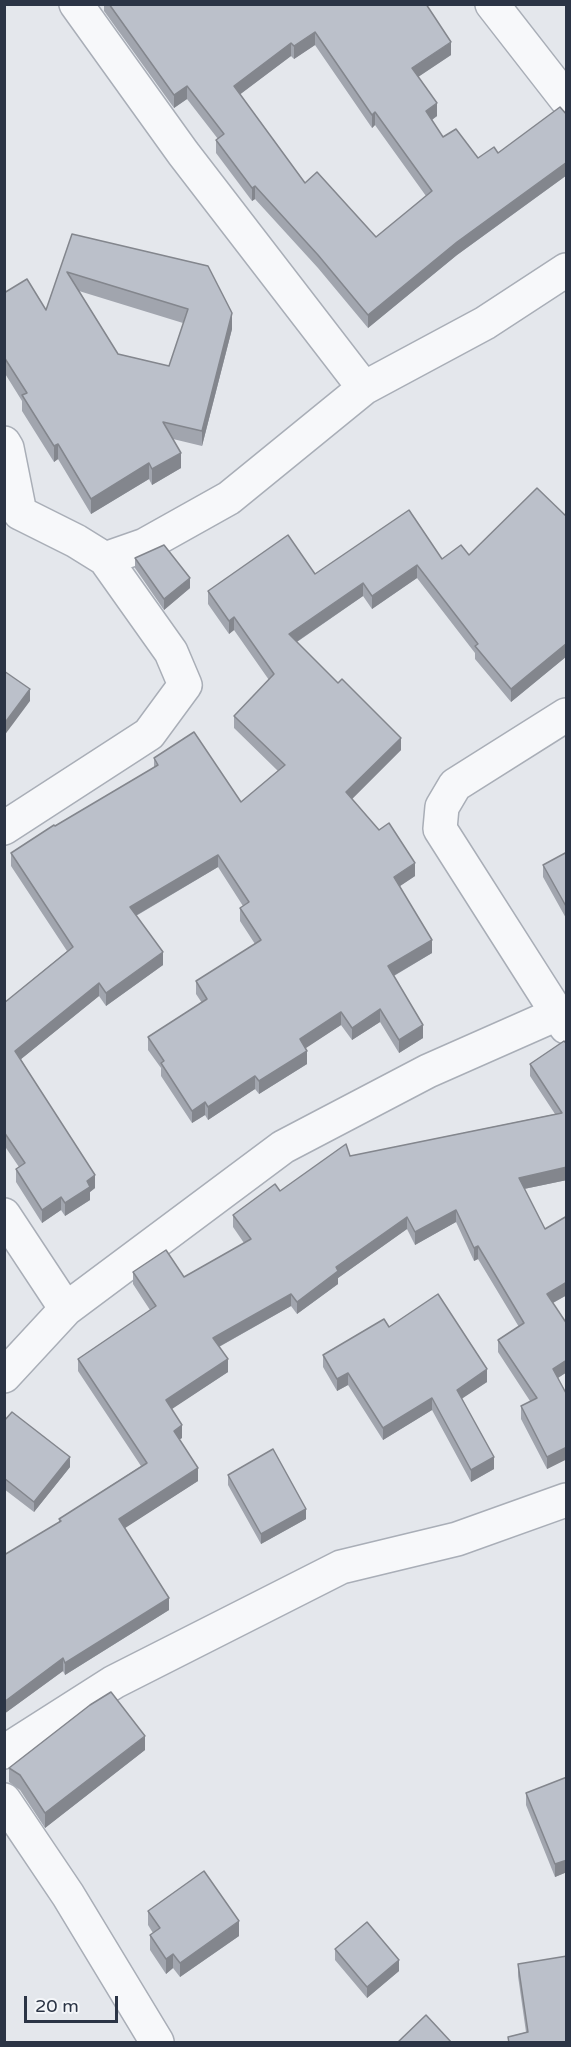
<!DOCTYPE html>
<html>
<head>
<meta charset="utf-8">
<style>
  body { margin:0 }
  #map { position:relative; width:571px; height:2047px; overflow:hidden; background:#e4e7ec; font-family:"Varela Round",sans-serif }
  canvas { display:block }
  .frame { position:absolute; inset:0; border:6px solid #2b3445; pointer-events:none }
  .scale { position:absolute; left:24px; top:1996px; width:94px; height:27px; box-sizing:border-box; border:3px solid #2b3445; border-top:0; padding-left:8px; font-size:18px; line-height:21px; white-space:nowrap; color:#2b3445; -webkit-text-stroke:4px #f4f6f9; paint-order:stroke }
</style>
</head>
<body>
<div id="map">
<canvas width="571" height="2047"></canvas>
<div class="frame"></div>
<div class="scale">20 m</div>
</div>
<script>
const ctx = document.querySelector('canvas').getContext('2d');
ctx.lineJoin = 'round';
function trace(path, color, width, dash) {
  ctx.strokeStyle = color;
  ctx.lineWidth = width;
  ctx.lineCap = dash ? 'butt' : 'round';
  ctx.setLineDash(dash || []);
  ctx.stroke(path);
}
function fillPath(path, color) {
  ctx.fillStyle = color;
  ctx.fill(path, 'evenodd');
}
const minor = new Path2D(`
  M76,4L183,153L364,388
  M492,4L566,99
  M4,443L7,448L20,513
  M105,559L145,545L229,498L364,388L485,323L566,270
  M566,715L455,785L442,807L440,829L566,1027
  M4,828L149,734L185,685L171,652L105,559L76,541L20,513
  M4,1215L66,1309
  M4,1376L66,1309L283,1147L428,1071L557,1014
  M4,1752L114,1682L341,1567L457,1539L566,1500
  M4,1800L68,1895L157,2042`);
trace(minor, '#a9aeb7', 36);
trace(minor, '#f7f8fa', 33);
fillPath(new Path2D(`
  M104,4H229L451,55L418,77L437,116L432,120L443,137L478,158L498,153L567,115V175L457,255L368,328L318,268L255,199L252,201L216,153V140L218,139L187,99L174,108L104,11ZM315,45L372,128L375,125L426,196L376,237L305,183L240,94L291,56L294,59Z
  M72,234L232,329L202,446L173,439L181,468L152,485L149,479L91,514L58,459L54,462L22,411V401L4,372V293L46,310ZM79,291L183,323L169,366L118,354Z
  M567,517V656L511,702L475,659V653L417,578L372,609L363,596L297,642L401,750L352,799L415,876L400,886L432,953L394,976L423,1038L399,1053L380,1022L352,1040L341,1025L305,1048L307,1064L259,1094L255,1089L208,1120L205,1115L192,1123L161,1076V1068L148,1050V1037L202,1003L196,994V981L255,944L240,921V908L243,906L218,867L136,916L163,965L106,1006L99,996L21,1059L95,1188L90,1192V1200L65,1216L61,1210L42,1223L16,1182V1169L19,1167L4,1145V1003L67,951L11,866V853L154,768V758L241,802L278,771L234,728V716L269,680L234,630L229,634L208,604V591L315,574L469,555Z
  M135,558L190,588L164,610L135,568Z
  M567,852V920L543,877V865Z
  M564,1041L567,1180L524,1189L545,1229L567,1216V1295L553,1303L567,1372L558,1378L567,1395V1459L547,1469L521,1419V1406L530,1401L498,1352V1340L519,1327L478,1259L474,1261L456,1222L415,1245L407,1229L338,1278V1284L297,1314L291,1306L219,1347L228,1372L171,1409L182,1438L179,1439L198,1481L124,1528L169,1610L65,1675L63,1671L4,1714V1555L59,1522V1519L141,1466L78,1371V1359L150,1310L133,1284V1272L184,1277L244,1243L233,1227V1215L350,1156L555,1114L530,1076V1064Z
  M389,1327L487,1382L462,1398L494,1469L471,1482L432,1410L383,1440L348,1385L337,1391L323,1367V1355Z
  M4,1421L70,1467L34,1512L4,1489Z
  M228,1475L306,1519L261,1544L228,1485Z
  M145,1750L45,1828L20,1790L9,1782V1768Z
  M567,1777V1872L555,1877L526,1805V1793Z
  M148,1911L239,1936L180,1977L173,1968L166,1974L150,1950V1935L153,1933L148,1925Z
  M335,1949L399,1971L367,1998L335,1960Z
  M518,1964L567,2043H508V2037L526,2032L518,1976Z`), '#a1a5ae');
fillPath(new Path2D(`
  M315,32V45L294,59V46Z
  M451,42V55L412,81V68Z
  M291,43V56L234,99V86Z
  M187,86V99L174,108V95Z
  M437,103V116L426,124V111Z
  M375,112V125L372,128V115Z
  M567,162V175L457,255L368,328V315L457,242Z
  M255,186V199L252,201V188Z
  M232,313V329L202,446V431Z
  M58,444V459L54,462V446Z
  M181,453V468L152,485V469Z
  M149,463V479L91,514V499Z
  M417,565V578L372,609V596Z
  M190,578V588L164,610V599Z
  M363,583V596L289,647V634Z
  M234,617V630L229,634V621Z
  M567,643V656L511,702V689Z
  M30,689V701L4,736V724Z
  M401,738V750L346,805V792Z
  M218,855V867L130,919V907Z
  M415,863V876L394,890V877Z
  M432,940V953L388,979V966Z
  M163,952V965L106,1006V993Z
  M99,983V996L15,1064V1051Z
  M380,1009V1022L352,1040V1028Z
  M341,1012V1025L300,1052V1039Z
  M423,1025V1038L399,1053V1040Z
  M307,1051V1064L259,1094V1081Z
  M255,1076V1089L208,1120V1107Z
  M205,1102V1115L192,1123V1111Z
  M567,1167V1180L519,1190V1178Z
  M95,1175V1188L90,1192V1200L65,1216V1203L87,1181Z
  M61,1197V1210L42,1223V1210Z
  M456,1210V1222L415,1245V1232Z
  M407,1217V1229L338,1278V1284L297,1314V1302L336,1267Z
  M478,1246V1259L474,1261V1248Z
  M567,1282V1295L547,1306V1294Z
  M291,1294V1306L213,1350V1338Z
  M228,1359V1372L166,1413V1400Z
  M567,1360V1372L553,1381V1369Z
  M487,1369V1382L457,1402V1390Z
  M348,1373V1385L337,1391V1379Z
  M432,1398V1410L383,1440V1428Z
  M182,1425V1438L174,1443V1431Z
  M567,1447V1459L547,1469V1457Z
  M70,1457V1467L34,1512V1502Z
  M494,1457V1469L471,1482V1470Z
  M198,1468V1481L119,1532V1519Z
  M306,1509V1519L261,1544V1534Z
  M169,1598V1610L65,1675V1663Z
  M63,1658V1671L4,1714V1702Z
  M145,1736V1750L45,1828V1813Z
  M567,1860V1872L555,1877V1864Z
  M239,1921V1936L180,1977V1963Z
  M173,1954V1968L166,1974V1959Z
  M399,1960V1971L367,1998V1987Z`), '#83868d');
const building = new Path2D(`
  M109,4H426L451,42L412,68L437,103L426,111L443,137L456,129L478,158L494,147L498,153L560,107L567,115V162L457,242L368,315L318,255L255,186L252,188L216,140L224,134L187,86L174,95ZM315,32L372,115L375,112L432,191L376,237L317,172L305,183L234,86L291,43L294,46Z
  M72,234L208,266L232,313L202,431L163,422L181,453L152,469L149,463L91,499L58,444L54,446L22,395L27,393L4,357V293L27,279L46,310ZM67,272L188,309L169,366L118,354Z
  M537,488L567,517V643L511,689L475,646L478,644L417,565L372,596L363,583L289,634L338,683L342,679L401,738L346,792L379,830L389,823L415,863L394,877L432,940L388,966L423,1025L399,1040L380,1009L352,1028L341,1012L300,1039L307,1051L259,1081L255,1076L208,1107L205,1102L192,1111L161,1063L164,1061L148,1037L207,999L196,981L261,940L240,908L249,902L218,855L130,907L163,952L106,993L99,983L15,1051L95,1175L87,1181L90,1187L65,1203L61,1197L42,1210L16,1169L25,1163L4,1132V1003L73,947L11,853L54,825L55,826L158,765L154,758L194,732L241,802L285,765L234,716L274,674L234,617L229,621L208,591L288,535L315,574L409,510L442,559L461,545L469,555Z
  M164,545L190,578L164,599L135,558Z
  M4,671L30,689L4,724Z
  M567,852V908L543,865Z
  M564,1041L567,1044V1167L519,1178L545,1229L567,1216V1282L547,1294L567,1324V1360L553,1369L567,1395V1447L547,1457L521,1406L537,1398L498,1340L524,1323L478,1246L474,1248L456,1210L415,1232L407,1217L336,1267L338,1271L297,1302L291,1294L213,1338L228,1359L166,1400L182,1425L174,1431L198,1468L119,1519L169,1598L65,1663L63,1658L4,1702V1555L61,1521L59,1519L147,1463L78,1359L156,1306L133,1272L166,1250L184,1277L251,1239L233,1215L275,1184L280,1191L346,1144L350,1156L562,1113L530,1064Z
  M438,1294L487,1369L457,1390L494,1457L471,1470L432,1398L383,1428L348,1373L337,1379L323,1355L384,1319L389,1327Z
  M12,1412L70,1457L34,1502L4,1478V1421Z
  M273,1449L306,1509L261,1534L228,1475Z
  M111,1692L145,1736L45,1813L20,1775L9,1768L90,1705Z
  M567,1777V1860L555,1864L526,1793Z
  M204,1871L239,1921L180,1963L173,1954L166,1959L150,1935L160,1928L148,1911Z
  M367,1922L399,1960L367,1987L335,1949Z
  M567,1956V2043H509L508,2037L528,2032L518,1964Z
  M426,2015L452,2043H397Z`);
fillPath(building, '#bbc0ca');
trace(building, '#83868d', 1.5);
</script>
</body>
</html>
